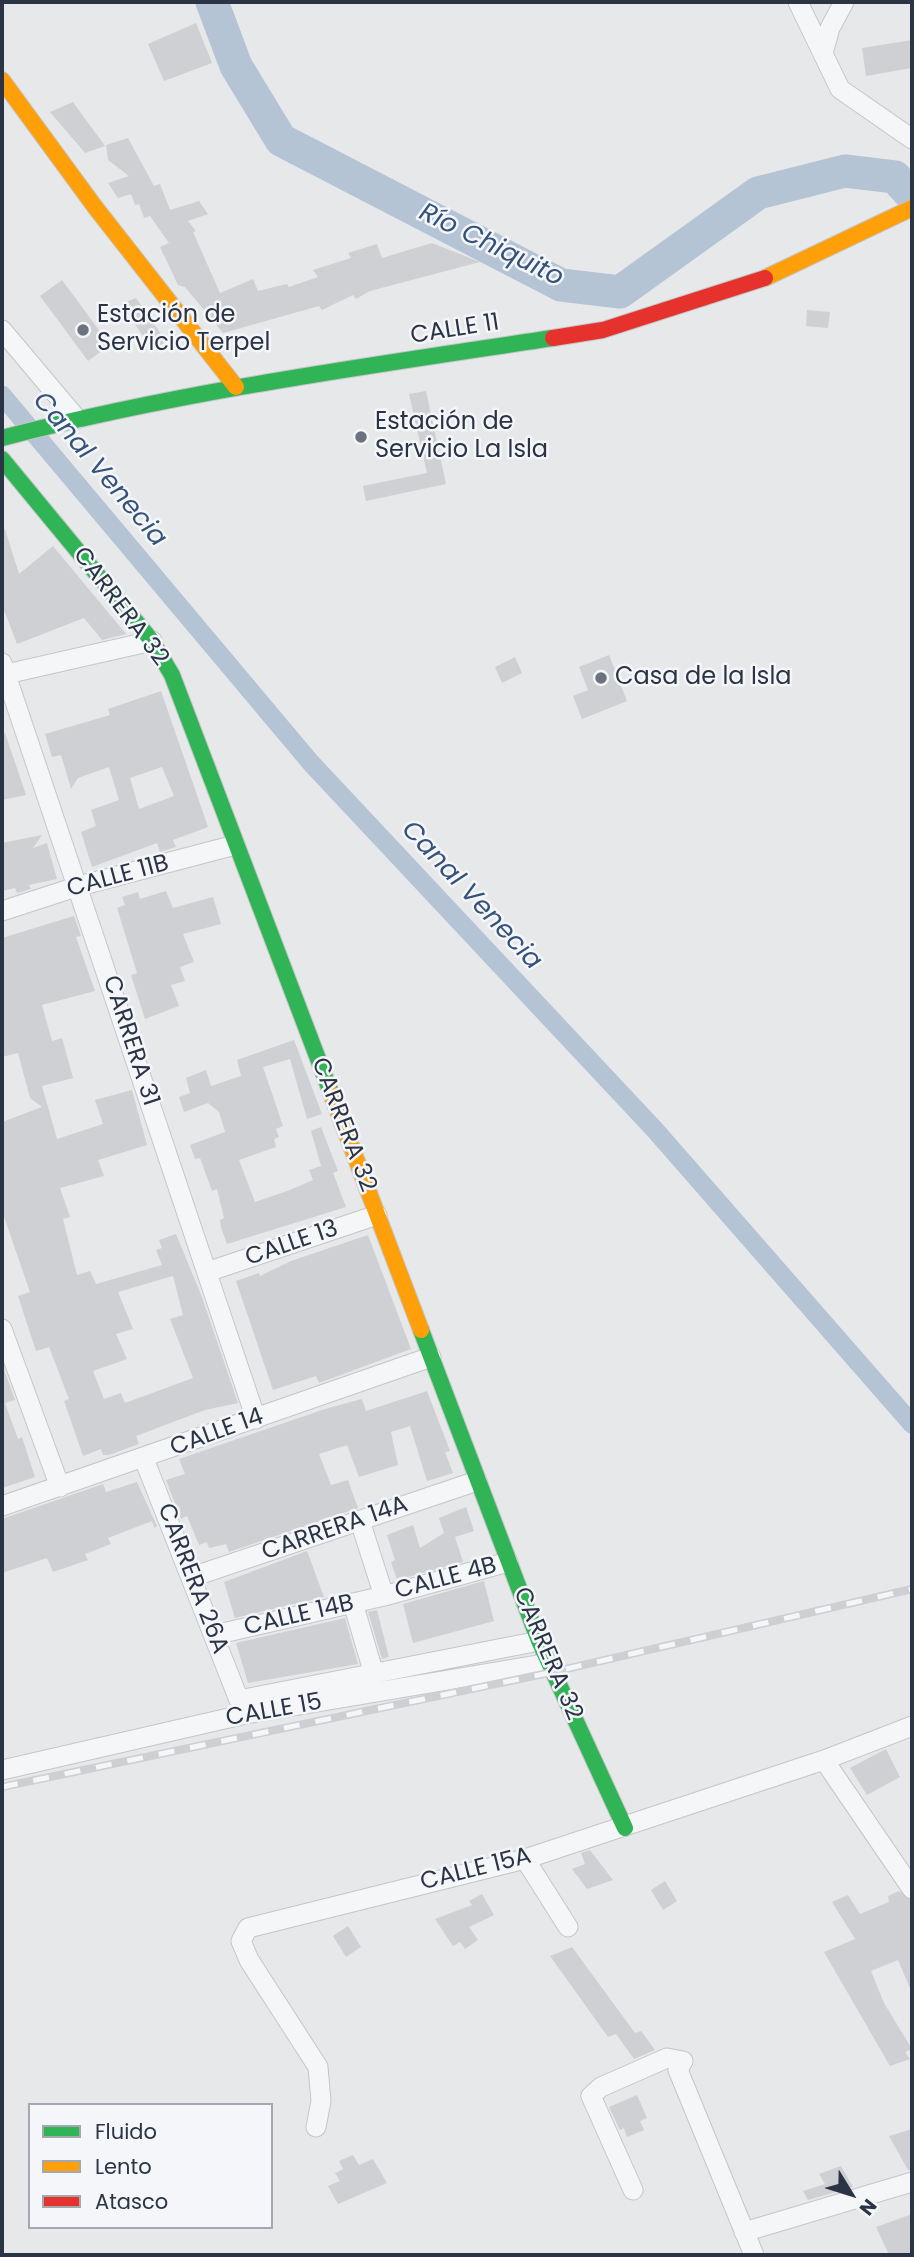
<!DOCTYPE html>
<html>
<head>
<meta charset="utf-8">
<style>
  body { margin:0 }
  #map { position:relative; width:914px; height:2257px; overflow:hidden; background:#e6e8ea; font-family:Poppins,sans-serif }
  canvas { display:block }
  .frame { position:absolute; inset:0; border:4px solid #2b3445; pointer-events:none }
  .legend { position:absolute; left:28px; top:2103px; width:245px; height:126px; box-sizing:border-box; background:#f4f6f9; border:2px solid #a4a8b1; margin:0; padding:9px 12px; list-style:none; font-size:21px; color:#2b3445 }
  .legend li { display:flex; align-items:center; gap:14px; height:35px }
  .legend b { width:35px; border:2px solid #a4a8b1 }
  .north { position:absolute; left:816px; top:2159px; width:70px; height:70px; -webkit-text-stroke:5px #f4f6f9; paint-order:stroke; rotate:128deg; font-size:19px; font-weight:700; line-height:28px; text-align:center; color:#2b3445 }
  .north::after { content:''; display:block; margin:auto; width:24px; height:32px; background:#2b3445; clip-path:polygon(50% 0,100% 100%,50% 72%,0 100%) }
</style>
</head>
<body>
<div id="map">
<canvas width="914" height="2257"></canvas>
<div class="frame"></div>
<ul class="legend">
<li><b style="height:9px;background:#30b455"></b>Fluido</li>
<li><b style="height:9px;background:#ff9f0a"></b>Lento</li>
<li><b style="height:9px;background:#e5322d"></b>Atasco</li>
</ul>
<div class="north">N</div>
</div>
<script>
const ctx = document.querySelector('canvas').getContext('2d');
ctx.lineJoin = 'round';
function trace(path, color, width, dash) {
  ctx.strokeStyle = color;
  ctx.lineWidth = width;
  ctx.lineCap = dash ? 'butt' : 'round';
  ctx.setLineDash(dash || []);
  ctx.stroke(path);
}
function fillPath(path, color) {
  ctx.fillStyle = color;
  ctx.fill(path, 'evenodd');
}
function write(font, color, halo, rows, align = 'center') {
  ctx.font = font + ' Poppins,sans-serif';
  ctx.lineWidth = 5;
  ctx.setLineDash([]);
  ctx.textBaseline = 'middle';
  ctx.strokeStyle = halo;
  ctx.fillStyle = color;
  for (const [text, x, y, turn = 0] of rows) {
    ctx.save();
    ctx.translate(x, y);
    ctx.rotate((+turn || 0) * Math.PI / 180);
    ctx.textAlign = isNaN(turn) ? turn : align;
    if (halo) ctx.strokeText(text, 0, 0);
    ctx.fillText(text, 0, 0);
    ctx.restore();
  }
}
trace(new Path2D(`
  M2,395L311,763L655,1130L912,1424`), '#b4c4d5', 19);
trace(new Path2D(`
  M212,2L236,66L281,140L561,285L620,292L758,193L845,171L895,177L912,196`), '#b4c4d5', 33);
fillPath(new Path2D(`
  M196,23L212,63L164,81L148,44Z
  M912,40V68L866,76L862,48Z
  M73,102L105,146L85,153L50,112Z
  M128,138L154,186L160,184L170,210L199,201L208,214L188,221L196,231L193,232L220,293L253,279L258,291L287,284L289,287L318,277L313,270L351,258L348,253L377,244L382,258L432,243L480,262L370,291L356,299L353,295L322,310L319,306L223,333L185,287L178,285L160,247L169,243L150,216L144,218L139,204L135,205L131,194L118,198L108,183L129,176L108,160L106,145Z
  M62,280L110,345L88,361L40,296Z
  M136,298L151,320L167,342L152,349L121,304Z
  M807,310L830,312L828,328L806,326Z
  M426,391L446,484L366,501L363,486L427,473L409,394Z
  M2,529H5L19,574L53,546L126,634L102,640L84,618L17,644L2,605Z
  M609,655L627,701L582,719L573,696L588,690L579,667Z
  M515,657L522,673L502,683L495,667Z
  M161,691L208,827L173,840L176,847L160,852L157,843L92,867L81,832L96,826L91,810L119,800L109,767L78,778L71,789L61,755L52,757L45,734L110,715L108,709ZM162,767L174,796L139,809L130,778Z
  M5,733L26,795L2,800V734Z
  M42,835L33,848L47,843L57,879L29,885L31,889L17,893L15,888L2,891V843Z
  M166,891L173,908L213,897L221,924L183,934L194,962L180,967L185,981L171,985L179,1006L145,1019L131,975L137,973L117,908L125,905L122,897L138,892L140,899Z
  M74,916L81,936L76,937L95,991L42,1005L52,1041L62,1038L73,1078L42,1086L57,1139L103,1124L95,1100L132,1090L147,1145L98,1160L104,1176L60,1188L70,1217L63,1219L77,1275L90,1271L96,1284L162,1265L156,1250L162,1248L159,1240L176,1234L202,1297L238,1403L205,1410L136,1436L139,1444L109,1455H103L101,1449L83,1456L64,1401L69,1399L49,1347L36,1351L18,1296L30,1292L2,1211V1122L42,1107L30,1098L18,1053L2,1057V938ZM173,1276L183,1315L170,1319L193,1378L125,1403L121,1393L104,1399L93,1371L127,1359L116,1334L133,1329L118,1292Z
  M294,1040L322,1114L307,1119L290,1059L263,1067L283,1126L276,1129L279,1137L274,1139L276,1147L239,1160L255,1202L290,1190L313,1180L309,1170L321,1166L311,1131L321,1127L338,1171L333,1173L346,1207L227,1244L221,1227L220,1220L224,1218L217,1189L212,1191L200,1158L195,1159L190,1145L225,1132L219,1112L208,1103L184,1112L179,1097L190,1093L186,1078L206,1070L211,1086L241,1076L237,1060Z
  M368,1235L411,1349L319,1383L316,1376L273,1390L236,1281L259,1273L260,1276L291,1261Z
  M2,1364L15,1400L5,1403L18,1439L22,1437L35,1477L2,1488Z
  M427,1391L450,1451L445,1452L453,1473L427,1481L410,1426L391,1432L398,1465L359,1477L347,1445L319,1454L331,1485L348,1480L358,1508L229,1552L226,1544L209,1548L207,1542L199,1545L187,1516L181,1519L166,1480L185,1474L179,1459L325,1409L362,1399L366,1411Z
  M137,1482L157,1526L154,1528L152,1521L108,1538L111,1544L85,1554L88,1560L53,1572L47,1558L2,1573V1519L103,1484L106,1492Z
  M466,1507L474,1531L455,1537L463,1562L397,1580L391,1562L395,1560L387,1535L413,1525L420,1548L444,1533L439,1518Z
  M307,1551L324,1597L235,1618L224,1582Z
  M484,1581L494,1621L413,1643L403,1604Z
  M377,1610L389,1657L382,1659L368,1612Z
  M345,1618L358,1664L248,1683L236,1643Z
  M886,1749L900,1777L867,1795L850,1768Z
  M590,1850L613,1880L587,1889L572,1869L585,1864L581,1853Z
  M665,1881L677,1901L663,1910L651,1890Z
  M899,1891L912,1901V1993L898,1960L871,1971L884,2003L912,2049L905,2052L910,2059L890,2066L824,1952L855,1939L832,1902L848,1895L860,1914L889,1902L888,1896Z
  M482,1894L494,1915L469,1927L478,1940L465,1949L460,1942L453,1946L435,1919L472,1905L469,1901Z
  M348,1926L361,1947L346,1957L333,1936Z
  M572,1947L635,2033L641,2031L655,2050L634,2059L616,2034L608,2037L550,1956Z
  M637,2095L647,2118L640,2121L644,2130L627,2137L624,2128L620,2130L609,2107Z
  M912,2129V2170H908L889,2136Z
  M353,2155L359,2165L373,2159L387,2183L338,2204L328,2186L340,2181L335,2173L343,2169L339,2161Z
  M841,2166L853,2187L808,2200L803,2191L825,2184L819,2174Z
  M912,2214V2255H889L876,2227Z`), '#ced0d3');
const street = new Path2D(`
  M798,2L840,89L912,139
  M823,53L830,28L844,2
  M2,330L77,419
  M2,663L256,1419
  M2,675L152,641
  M2,911L79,886L235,845
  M207,1272L377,1215
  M2,1329L60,1487
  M144,1459L239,1700L539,1641
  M2,1506L431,1357
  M360,1521L384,1596
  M192,1577L477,1481
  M353,1603L373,1671
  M214,1635L384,1596L508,1562
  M824,1760L912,1889
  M2,1770L246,1714L549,1663
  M525,1859L568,1927
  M316,2127L321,2101L318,2067L249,1960L241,1941L248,1928L525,1859L824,1760L912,1726
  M633,2190L591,2096L601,2087L667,2058L683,2061L678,2070L754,2255
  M744,2232L912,2182`);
const fast = new Path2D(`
  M2,438C183,391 368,366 553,338
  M2,459L152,641L172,675L331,1093
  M421,1330L539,1641L625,1828`);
const slow = new Path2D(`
  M2,80L95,207L236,387
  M765,278L912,208
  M331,1093L421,1330`);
const jam = new Path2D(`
  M553,338L603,330L765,278`);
trace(street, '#c4c6c8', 21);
trace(fast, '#c4c6c8', 18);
trace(slow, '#c4c6c8', 18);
trace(jam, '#c4c6c8', 18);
trace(street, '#f5f6f7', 19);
trace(fast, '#30b455', 16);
trace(slow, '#ff9f0a', 16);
trace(jam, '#e5322d', 16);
const rail = new Path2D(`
  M2,1787L553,1672L912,1589`);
trace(rail, '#cecfd2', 8);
trace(rail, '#f4f6f9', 5, [16]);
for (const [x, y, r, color] of [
  [83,330,7,"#6c737f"],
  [361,437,7,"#6c737f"],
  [601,678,7,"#6c737f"]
]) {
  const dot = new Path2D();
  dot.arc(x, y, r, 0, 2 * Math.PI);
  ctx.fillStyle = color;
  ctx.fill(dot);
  trace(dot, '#f4f6f9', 2.5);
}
write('24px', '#2b3445', '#f4f6f9', [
  ["Estación de",97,316],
  ["Servicio Terpel",97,344],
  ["Estación de",375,423],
  ["Servicio La Isla",375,451],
  ["Casa de la Isla",615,678]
], 'left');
write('24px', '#2b3445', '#f4f6f9', [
  ["CALLE 11",455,330,-9],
  ["CARRERA 32",120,607,53],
  ["CALLE 11B",118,877,-15],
  ["CARRERA 31",130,1041,72],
  ["CARRERA 32",343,1125,69],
  ["CALLE 13",292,1244,-19],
  ["CALLE 14",217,1433,-20],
  ["CARRERA 14A",335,1529,-19],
  ["CARRERA 26A",192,1579,69],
  ["CALLE 4B",446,1579,-15],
  ["CALLE 14B",299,1616,-13],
  ["CARRERA 32",547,1654,67],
  ["CALLE 15",274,1711,-10],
  ["CALLE 15A",476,1870,-14]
]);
write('italic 26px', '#34527a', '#f4f6f9', [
  ["Río Chiquito",491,246,26],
  ["Canal Venecia",99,470,50],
  ["Canal Venecia",471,896,47]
]);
</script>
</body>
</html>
